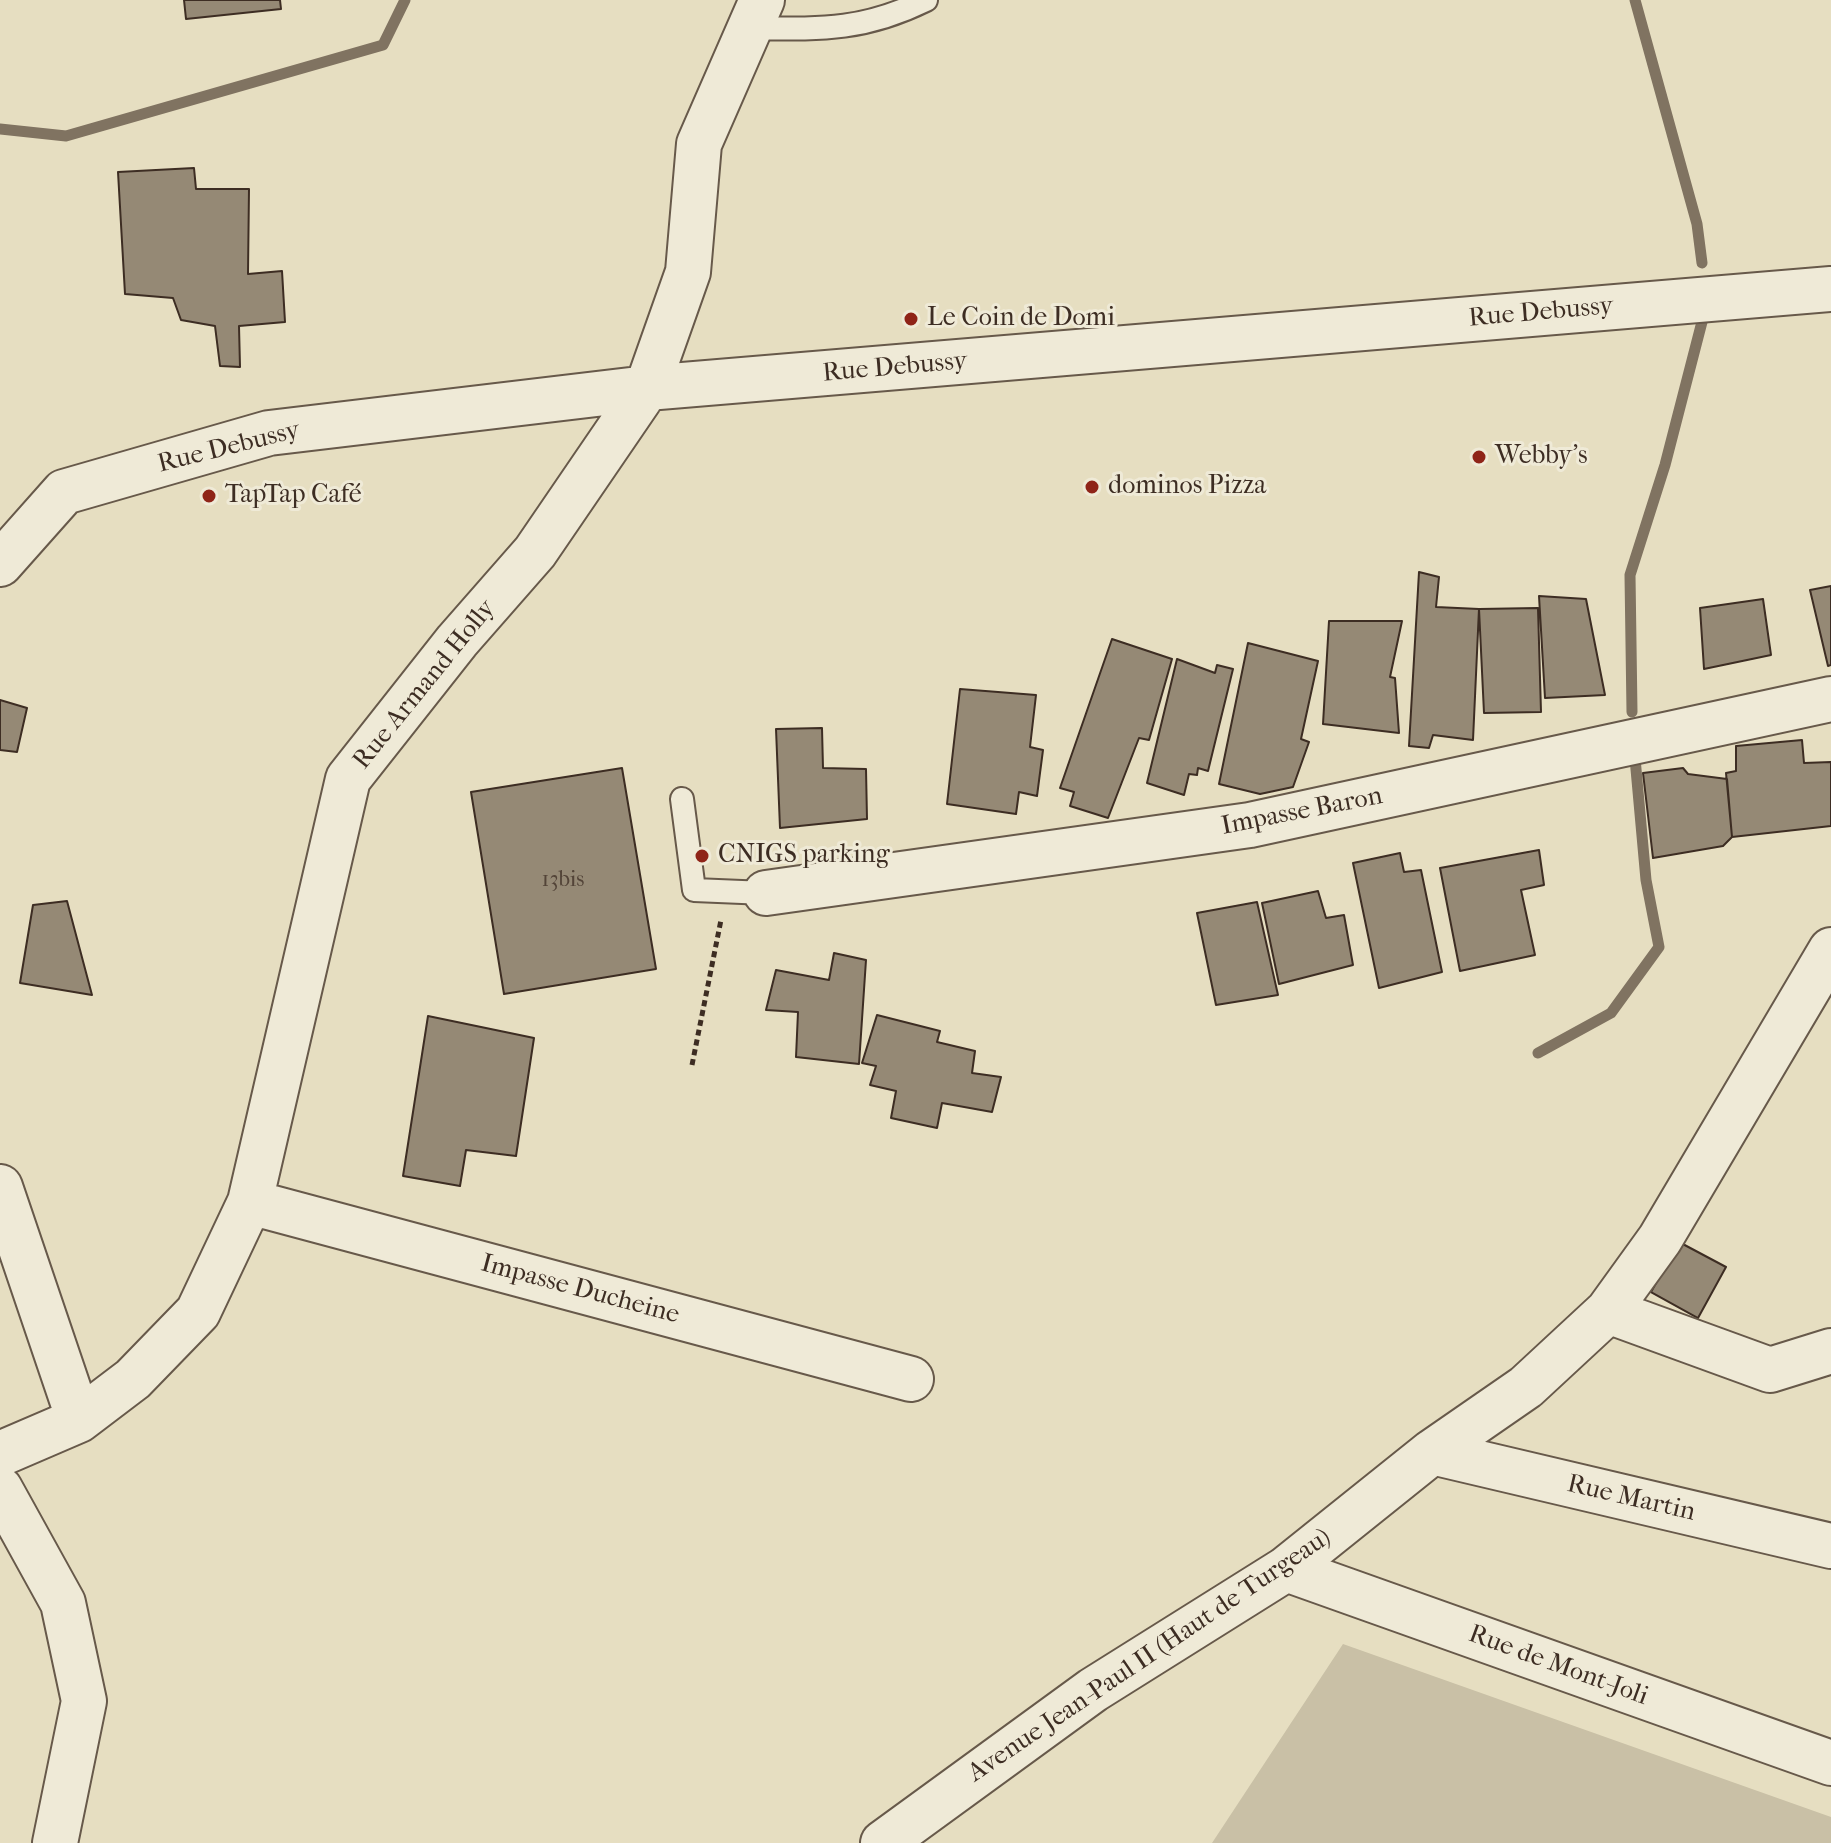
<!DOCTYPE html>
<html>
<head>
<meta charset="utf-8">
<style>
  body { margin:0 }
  canvas { display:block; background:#e6dec1 }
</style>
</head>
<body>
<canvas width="1831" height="1843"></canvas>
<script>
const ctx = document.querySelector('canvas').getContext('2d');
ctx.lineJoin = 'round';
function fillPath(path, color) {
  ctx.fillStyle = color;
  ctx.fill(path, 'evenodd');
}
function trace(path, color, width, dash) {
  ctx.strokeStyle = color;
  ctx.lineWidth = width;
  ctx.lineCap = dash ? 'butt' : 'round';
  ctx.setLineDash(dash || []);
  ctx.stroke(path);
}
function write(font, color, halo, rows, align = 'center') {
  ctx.font = font + ' "IM FELL French Canon",serif';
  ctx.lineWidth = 6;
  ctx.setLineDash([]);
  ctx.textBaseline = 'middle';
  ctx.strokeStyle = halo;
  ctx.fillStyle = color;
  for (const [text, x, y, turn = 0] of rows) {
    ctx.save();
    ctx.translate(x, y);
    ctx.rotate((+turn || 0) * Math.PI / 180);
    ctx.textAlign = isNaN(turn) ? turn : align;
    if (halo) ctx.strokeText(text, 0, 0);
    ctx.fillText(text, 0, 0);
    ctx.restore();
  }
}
fillPath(new Path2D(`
  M1343,1644L1831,1817V1843H1212Z`), '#c9c0a6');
trace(new Path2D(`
  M1635,0L1697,224L1702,263
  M0,129L66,136L383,45L405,0
  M1632,712L1630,575L1665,465L1703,318
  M1538,1053L1611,1013L1659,947L1646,880L1635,758`), '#807361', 11);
const building = new Path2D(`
  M184,0H280L281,9L186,19Z
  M194,168L196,189H249L248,274L282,271L285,322L239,326L240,367L220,366L215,326L181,320L173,298L125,294L118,172Z
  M1419,572L1439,577L1436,607L1479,609L1473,740L1433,735L1429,748L1409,746Z
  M1831,586V665L1828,666L1810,590Z
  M1539,596L1586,599L1605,695L1545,698Z
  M1763,599L1771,655L1704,669L1700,608Z
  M1538,608L1541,712L1484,713L1479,609Z
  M1329,621H1402L1390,677L1395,678L1399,733L1323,724Z
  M1112,639L1172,659L1149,740L1139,738L1108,818L1070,806L1074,792L1060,788Z
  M1248,643L1318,661L1301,739L1309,742L1293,787L1260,794L1219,784Z
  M1177,659L1215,673L1217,665L1233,669L1208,771L1198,768L1197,775L1189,774L1184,795L1147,783Z
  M960,689L1036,695L1030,747L1043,750L1037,796L1019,792L1016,814L947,804Z
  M0,700L27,708L17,752L0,750Z
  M822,728L823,768L866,769L867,819L780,828L776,729Z
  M1802,740L1804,763L1831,762V826L1732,837L1726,773L1736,771V746Z
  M622,768L656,969L504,994L471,792Z
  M1683,768L1688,774L1727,779L1732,837L1723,846L1653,858L1643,773Z
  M1539,850L1544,885L1521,890L1535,955L1460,971L1440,868Z
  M1400,853L1404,872L1421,870L1442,972L1379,988L1353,863Z
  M1318,891L1326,918L1344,915L1353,965L1279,984L1262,903Z
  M67,901L92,995L20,983L33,905Z
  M1257,902L1278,995L1216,1005L1197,913Z
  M834,953L866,960L859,1064L796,1057L798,1012L766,1010L776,970L829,980Z
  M877,1015L940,1031L937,1042L975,1051L972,1073L1001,1077L992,1112L942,1103L937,1128L891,1118L896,1091L870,1085L876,1066L862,1063Z
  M428,1016L534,1038L516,1156L466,1150L460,1186L403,1176Z
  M1679,1242L1726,1267L1698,1318L1651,1292Z`);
fillPath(building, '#958975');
trace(building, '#3d2d23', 2);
const service = new Path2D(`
  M748,28C818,29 861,32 926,0
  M682,799L694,890L766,893`);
const minor = new Path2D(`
  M0,564L64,492L269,433L647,388L1831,289
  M766,893L1250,825L1831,699
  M0,1187L79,1420
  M250,1202L911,1379
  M1608,1311L1770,1370L1831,1351
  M1432,1452L1831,1546
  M0,1454L79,1420L133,1379L198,1312L250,1202L348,779L457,641L535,552L647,388L688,272L699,144L762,0
  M0,1489L63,1603L84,1701L55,1843
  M1286,1569L1831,1763
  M883,1843L1093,1690L1286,1569L1432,1452L1526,1387L1608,1311L1660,1239L1831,950`);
trace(service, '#67594a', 26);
trace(minor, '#67594a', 48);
trace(new Path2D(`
  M692,1065L721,920`), '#3d2d23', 5, [6, 4]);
trace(service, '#efead7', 22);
trace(minor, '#efead7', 44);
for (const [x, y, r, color] of [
  [911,319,8,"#8f2418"],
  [1479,457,8,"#8f2418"],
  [1092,487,8,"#8f2418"],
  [209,496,8,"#8f2418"],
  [702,856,8,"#8f2418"]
]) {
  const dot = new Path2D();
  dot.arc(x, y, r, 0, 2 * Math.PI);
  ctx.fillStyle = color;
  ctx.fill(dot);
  trace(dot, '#efead7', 3);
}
write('22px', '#534438', null, [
  ["13bis",563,881]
]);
write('26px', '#3d2d23', '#efead7', [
  ["Rue Debussy",1541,313,-5],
  ["Rue Debussy",895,368,-5],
  ["Rue Debussy",229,448,-14],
  ["Rue Armand Holly",425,685,-51],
  ["Impasse Baron",1302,812,-11],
  ["Impasse Ducheine",580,1290,15],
  ["Rue Martin",1631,1499,13],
  ["Avenue Jean-Paul II (Haut de Turgeau)",1150,1656,-34],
  ["Rue de Mont-Joli",1558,1666,20]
]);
write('26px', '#3d2d23', '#efead7', [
  ["Le Coin de Domi",927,319],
  ["Webby's",1495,457],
  ["dominos Pizza",1108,487],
  ["TapTap Café",225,496],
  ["CNIGS parking",718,856]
], 'left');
</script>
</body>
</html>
